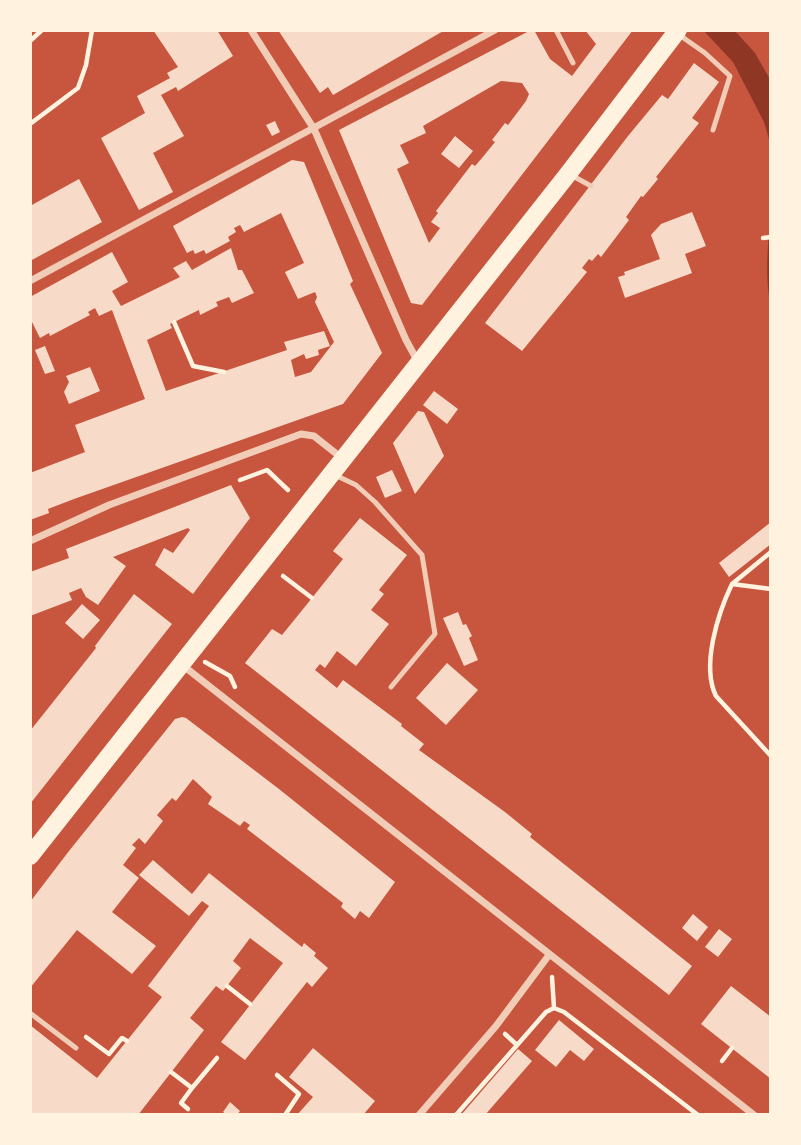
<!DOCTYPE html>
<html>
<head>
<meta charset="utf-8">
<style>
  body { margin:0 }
  #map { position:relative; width:801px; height:1145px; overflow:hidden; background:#c8553d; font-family:"Work Sans",sans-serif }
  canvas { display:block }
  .frame { position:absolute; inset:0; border:32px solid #fff3e0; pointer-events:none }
</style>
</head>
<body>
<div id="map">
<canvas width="801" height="1145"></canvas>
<div class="frame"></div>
</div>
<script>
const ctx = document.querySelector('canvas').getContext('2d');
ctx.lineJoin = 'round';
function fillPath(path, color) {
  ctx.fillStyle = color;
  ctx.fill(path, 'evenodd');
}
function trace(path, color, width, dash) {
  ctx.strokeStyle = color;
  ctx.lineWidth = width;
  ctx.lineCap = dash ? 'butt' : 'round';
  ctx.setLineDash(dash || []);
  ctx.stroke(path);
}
fillPath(new Path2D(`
  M703,30H734L755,53L771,81V146L764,122L733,62Z
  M771,217V309C765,280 767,247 771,217Z`), '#8f3625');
fillPath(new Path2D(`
  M153,30H217L233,56L178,91L176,87L161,95L184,136L153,153L173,192L139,210L101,138L145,113L137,96L170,78L167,73L178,67Z
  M278,30H445L333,95L328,87L320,93Z
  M531,30H534L550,59L572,76L596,44L585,30H633L422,305L411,303L339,130ZM501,81L522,83L529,94L526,101L508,125L505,123L492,140L495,142L482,158L475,166L472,164L436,211L438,213L431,222L440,228L429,243L397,169L409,163L400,145L426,133L423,126Z
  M694,63L719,82L692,118L699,123L656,177L658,179L643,197L641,196L626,217L629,220L601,257L598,254L592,261L589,259L582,268L587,272L522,351L485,323L628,136L662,95L668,99Z
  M275,121L280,132L272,136L266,125Z
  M455,136L473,151L459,168L441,154Z
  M292,160L304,162L353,281L350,284L382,353L343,404L74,499L48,509L49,513L30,520V473L85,452L75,425L145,399L112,310L99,316L95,308L88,312L90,315L50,336L49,333L40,338L30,318V297L112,252L128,282L112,291L121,306L180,277L173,268L186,261L192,270L231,248L238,270H242L254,293L232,303L229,297L216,302L218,306L200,315L199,310L170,324L172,328L147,340L166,391L287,350L284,342L324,331L330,346L318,350L319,355L306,359L304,354L291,360L295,377L311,372L334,342L315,302L317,297L315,292L298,299L285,272L304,263L281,213L244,232L240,225L234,228L236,232L228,237L230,241L206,254L204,250L195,254L193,250L187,253L173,226Z
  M79,179L102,222L30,261V206Z
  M692,212L706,246L685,254L692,273L625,298L618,277L625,275L624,272L660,259L651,235L661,224Z
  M45,346L55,371L45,374L35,350Z
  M90,367L100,391L69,404L64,392L69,382L66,376Z
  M434,391L458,409L447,424L423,405Z
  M418,411L424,412L444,456L415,494L393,443Z
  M392,470L402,491L385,498L376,477Z
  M231,485L250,518L193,594L155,565L164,548L173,553L190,530L188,528L113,557L126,566L98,605L86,597L81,588L69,593L72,600L30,616V572L69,558L66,549Z
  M360,518L407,555L379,590L384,594L371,610L389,624L356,666L337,651L325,668L320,664L315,670L337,688L343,680L402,724L401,726L424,744L419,750L505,812L532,834L530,837L692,966L669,995L245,663L272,629L282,635L312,598L343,559L333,551Z
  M771,522V544L729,577L719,563Z
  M134,594L172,624L30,804V731L96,648L95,646Z
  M82,604L100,620L83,639L65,623Z
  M458,612L463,625L466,624L472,636L469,638L478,660L464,666L443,618Z
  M447,663L478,690L446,725L416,698Z
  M182,717L186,718L279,789L395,882L369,918L360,911L355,919L341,907L343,903L247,829L250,825L244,821L240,826L208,804L212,797L193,779L176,801L172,798L157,815L163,821L145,844L139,838L132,845L136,848L123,865L139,878L112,912L156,946L132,974L77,930L30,988V902L69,851L175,719Z
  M153,860L192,894L209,873L302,947L304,943L316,953L314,956L328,968L312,987L307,982L245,1060L221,1042L283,963L250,938L233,961L241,968L223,991L216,986L190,1018L204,1030L138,1115H30V1025L97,1078L162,997L148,986L209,906L202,901L189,916L139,875Z
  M693,914L708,927L697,941L682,928Z
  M719,929L732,939L718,957L705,947Z
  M731,986L771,1017V1079L701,1024Z
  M559,1020L594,1049L584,1061L570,1050L556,1067L535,1050Z
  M313,1048L375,1101L363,1115H297L313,1097L289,1077Z
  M518,1049L532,1061L485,1115H461Z
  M230,1102L240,1111L237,1115H227L223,1112Z`), '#f7dbc8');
trace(new Path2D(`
  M30,41L42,30
  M30,124L78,88L86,65L92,30
  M763,238L771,237
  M174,322L193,366L224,372
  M240,480L267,470L288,490
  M283,576L312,598
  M732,584L771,552
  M771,589L732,584C718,613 701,666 716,696L771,756
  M205,662L230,676L235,687
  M552,977L554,1008
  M227,986L250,1004
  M505,1034L517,1045
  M86,1037L109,1054L122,1038L127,1041
  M722,1061L732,1048
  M171,1072L192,1088L181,1103L188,1109
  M277,1075L299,1094L285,1115
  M192,1088L217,1058
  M456,1115L546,1012L554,1008L564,1012L698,1115`), '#fff3e0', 4.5);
trace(new Path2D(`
  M556,30L573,63
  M678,34L705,53L730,76L713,130
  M571,175L591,186
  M335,475L356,485L375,502L422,555L435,634L391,687
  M30,1013L76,1048`), '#f1ccb7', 5);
trace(new Path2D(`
  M251,30L314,129L406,340L418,362
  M30,281L495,30
  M30,541L109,505L301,434L314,436L343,459
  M181,664L754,1115
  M419,1115L496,1026L549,955`), '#f1ccb7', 7);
trace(new Path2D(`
  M30,856L568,174L678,30`), '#fff3e0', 18);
</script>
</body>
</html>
